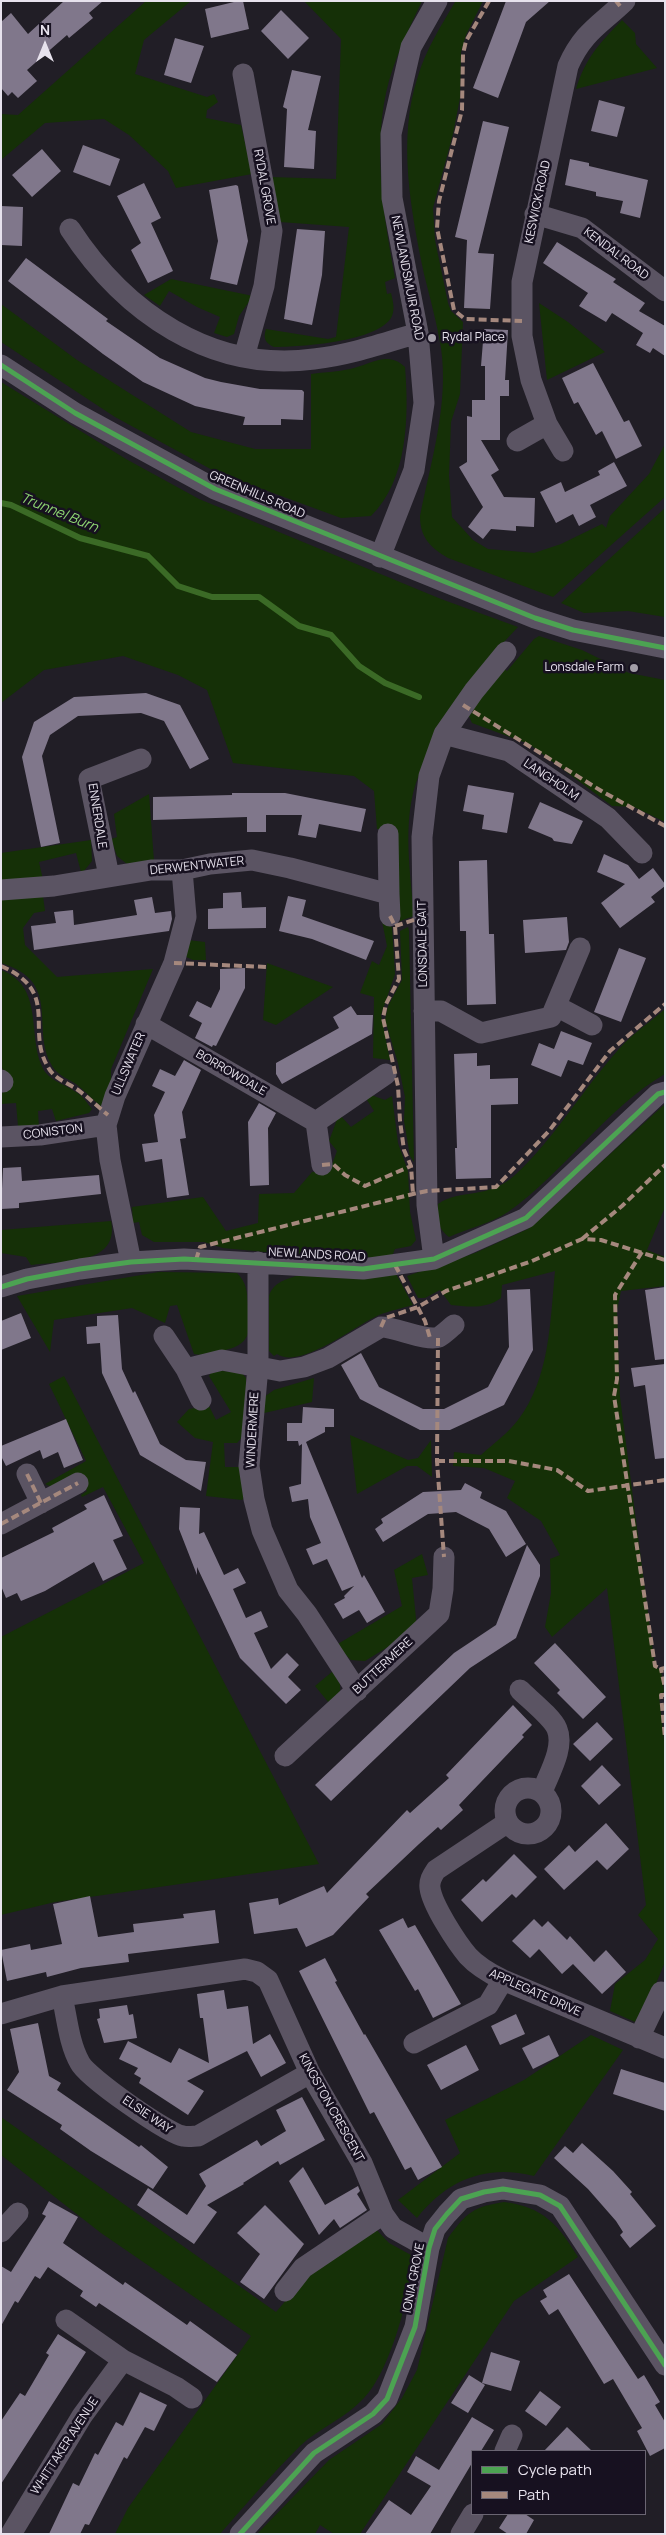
<!DOCTYPE html>
<html>
<head>
<meta charset="utf-8">
<style>
  body { margin:0 }
  #map { position:relative; width:666px; height:2535px; overflow:hidden; background:#211e26; font-family:Manrope,sans-serif }
  canvas { display:block }
  .frame { position:absolute; inset:0; border:2px solid #e7e2ed; pointer-events:none }
  .legend { position:absolute; left:471px; top:2450px; width:175px; height:65px; box-sizing:border-box; background:#171120; border:1px solid #6a6572; margin:0; padding:6px 9px; list-style:none; font-size:15px; color:#e7e2ed }
  .legend li { display:flex; align-items:center; gap:10px; height:25px }
  .legend b { width:25px; border:1px solid #6a6572 }
  .north { position:absolute; left:20px; top:20px; width:50px; height:50px; -webkit-text-stroke:4px #171120; paint-order:stroke; rotate:0deg; font-size:14px; font-weight:700; line-height:20px; text-align:center; color:#e7e2ed }
  .north::after { content:''; display:block; margin:auto; width:18px; height:22px; background:#e7e2ed; clip-path:polygon(50% 0,100% 100%,50% 72%,0 100%) }
</style>
</head>
<body>
<div id="map">
<canvas width="666" height="2535"></canvas>
<div class="frame"></div>
<ul class="legend">
<li><b style="height:6px;background:#4ca352"></b>Cycle path</li>
<li><b style="height:6px;background:#a5887d"></b>Path</li>
</ul>
<div class="north">N</div>
</div>
<script>
const ctx = document.querySelector('canvas').getContext('2d');
ctx.lineJoin = 'round';
function fillPath(path, color) {
  ctx.fillStyle = color;
  ctx.fill(path, 'evenodd');
}
function trace(path, color, width, dash) {
  ctx.strokeStyle = color;
  ctx.lineWidth = width;
  ctx.lineCap = dash ? 'butt' : 'round';
  ctx.setLineDash(dash || []);
  ctx.stroke(path);
}
function write(font, color, halo, rows, align = 'center') {
  ctx.font = font + ' Manrope,sans-serif';
  ctx.lineWidth = 5;
  ctx.setLineDash([]);
  ctx.textBaseline = 'middle';
  ctx.strokeStyle = halo;
  ctx.fillStyle = color;
  for (const [text, x, y, turn = 0] of rows) {
    ctx.save();
    ctx.translate(x, y);
    ctx.rotate((+turn || 0) * Math.PI / 180);
    ctx.textAlign = isNaN(turn) ? turn : align;
    if (halo) ctx.strokeText(text, 0, 0);
    ctx.fillText(text, 0, 0);
    ctx.restore();
  }
}
fillPath(new Path2D(`
  M146,1H191L144,40L135,74L207,97L214,94L218,102L207,110L206,118L241,125L252,174L176,188L168,171L129,135L104,119L45,123L1,160V114L18,115Z
  M304,1H422C408,31 393,61 386,93C373,155 384,217 395,278L385,282L387,294L391,293C393,301 395,309 392,316C380,342 299,347 274,347C265,343 263,338 266,329L328,339L336,337L349,227L280,222L270,177L336,179L341,39Z
  M483,1L466,35L461,52L460,98L453,134L433,208L435,240L448,303L451,311L463,322L460,394L451,422L449,475L452,517L473,540L488,549L534,553L561,544L602,524L606,528L610,516L649,474L665,444V497L553,597L448,558C431,548 420,538 420,516C431,461 449,404 441,348C437,323 430,298 424,274C411,211 397,139 418,76C426,49 441,26 455,2Z
  M622,20L635,33L636,44L657,68L576,89C586,57 599,44 622,20Z
  M171,279L253,296L239,316L234,334L227,337L214,333L220,317L197,307L169,291L160,306L144,295Z
  M539,303L568,322L605,352L547,380Z
  M1,304L77,360L191,432L255,449H311V374C324,372 337,372 350,369C370,365 387,350 405,367C409,416 408,480 371,516L341,518L216,472L115,417L1,342Z
  M1,382L126,459L199,499L441,599L518,627L490,657L507,671L534,639L539,636L582,650L629,673L665,680V822L634,807L612,806L529,744L472,723L464,705C450,725 434,745 423,766C400,810 410,869 414,916L400,921L397,829H377L374,791L354,776L233,763L207,690L178,675L123,656L44,670L1,703Z
  M665,508V617L628,611L584,613L561,603Z
  M149,794L154,861L127,864L117,856L111,839L117,837L114,814Z
  M91,840L92,861L84,871L81,872L76,853L39,862L43,880L1,883V853Z
  M43,896L45,911L34,913L23,928L25,945L57,977L153,969L111,1069V1084L102,1107C93,1100 85,1091 76,1084C65,1077 56,1075 50,1062C32,1025 61,981 1,963V899Z
  M382,921L392,927L395,974L381,1015L390,1060L373,1058L374,997L360,993L372,961L379,965L387,946Z
  M408,927L409,931L414,1162L410,1156L404,1121L405,1097L398,1063L385,1020L388,1006L402,980L400,931Z
  M188,940L205,942L206,960H193L184,956Z
  M267,963L333,987L276,1025L263,1020Z
  M1,970C43,986 28,1030 41,1064C46,1080 63,1083 76,1092C83,1096 87,1103 92,1109L89,1113L56,1121L52,1109L38,1111L39,1128L18,1126L16,1103L1,1104V1094L12,1085L1,1066Z
  M665,1009V1074C606,1108 565,1172 508,1212C491,1223 467,1229 449,1237C437,1228 437,1218 438,1204C461,1188 488,1200 515,1175C555,1138 582,1090 619,1049C632,1034 650,1022 665,1009Z
  M371,1095L385,1100L392,1096L398,1143L408,1171L410,1212L416,1240L411,1246L395,1249L392,1256L340,1259L223,1248L204,1242H154L142,1235L139,1222L133,1223L132,1207L203,1197L226,1231L258,1223L259,1194L294,1193L312,1172L330,1170L337,1151L329,1141L339,1114L351,1127L374,1111L367,1100Z
  M665,1104V1207L647,1250L665,1257V1286L621,1291L617,1310L620,1397L655,1667L661,1670L664,1692L659,1695L665,1750V1962L655,1986L635,2022L610,2011L615,1984L645,1960L658,1939L638,1915L646,1905L607,1588L552,1637L545,1627L551,1593L550,1559L560,1555L541,1521L507,1498L515,1481L484,1468L453,1466L454,1452L481,1455C493,1444 508,1433 518,1420C550,1378 550,1322 555,1271L502,1285L501,1298C486,1309 470,1307 451,1305L440,1290L425,1298H418L407,1276L475,1253L528,1229Z
  M111,1221C120,1266 61,1261 31,1265L26,1257L1,1253V1230Z
  M159,1272L237,1273C247,1283 247,1292 248,1305C251,1333 251,1345 221,1351C212,1353 204,1356 194,1354L177,1305L170,1306L165,1323L132,1308L54,1320L50,1352L17,1296Z
  M396,1274L413,1305C402,1308 389,1311 379,1315C356,1325 300,1370 277,1354L274,1356L269,1351V1296C273,1283 284,1280 296,1276Z
  M221,1371L241,1372L246,1378L247,1432L237,1443H224L225,1467H240L248,1493L242,1500L206,1496L213,1442L195,1438L177,1422L189,1409L209,1406L216,1420L231,1412L209,1376L211,1373Z
  M64,1376L319,1864L55,1902L1,1915V1637L144,1563L103,1487L82,1497L81,1495L87,1491L80,1477L52,1487L45,1484L86,1461L49,1384Z
  M314,1378L312,1402L260,1414L264,1397L274,1390Z
  M350,1435L408,1460L418,1458L431,1440L432,1477L417,1466H407L357,1494Z
  M422,1554L428,1575L412,1578L417,1629L365,1661L351,1660L336,1645L402,1606L394,1570Z
  M333,1671L340,1684V1693L329,1703L315,1686Z
  M591,2035L623,2050L534,2176C486,2164 447,2180 417,2218L398,2200L460,2153L445,2120L524,2080Z
  M1,2117L276,2312L318,2263L373,2226L389,2243L411,2255C413,2291 389,2373 364,2398C346,2418 319,2428 300,2446C272,2474 246,2504 220,2534H115L128,2508L251,2336L101,2233L1,2155Z
  M504,2202C544,2207 558,2225 578,2257L514,2301L360,2534H334L320,2525L315,2534H257L329,2460L382,2424L402,2398L417,2370L448,2238C467,2212 473,2207 504,2202Z`), '#153007');
trace(new Path2D(`
  M1,503L11,505L80,538L148,556L178,586L212,597H259L299,626L331,635L359,666L385,683L419,697`), '#3b6a26', 6);
fillPath(new Path2D(`
  M64,1H103L89,13L93,18L69,38L67,35L27,70L37,81L18,98L12,92L8,96L1,88V22L11,13L28,34Z
  M238,1H243L249,29L211,38L205,9Z
  M506,1H550L526,22L498,98L473,88Z
  M281,10L309,38L288,59L261,31Z
  M175,38L204,46L191,83L164,75Z
  M292,70L321,76L308,130L316,131L314,169L284,167L287,109L283,107Z
  M599,100L625,107L617,137L591,131Z
  M483,121L509,127L478,253L494,254L490,309L464,308L467,240L455,237Z
  M83,145L120,159L110,186L73,172Z
  M42,149L61,171L32,197L12,175Z
  M570,159L589,163V166L648,180L640,218L620,213L623,201L596,196V192L565,185Z
  M144,183L161,218L151,223L173,271L148,283L131,250L141,243L117,196Z
  M236,185L238,186L248,241L237,285L210,279L218,241L209,190Z
  M1,206L23,207L22,246L1,245Z
  M297,229L325,231L322,275L312,325L284,319Z
  M557,242L616,279L613,282L645,303L639,311L665,326V356L653,348L650,353L636,345L643,333L612,313L606,322L579,306L588,293L543,263Z
  M26,258L108,319L106,321L160,358L205,378L221,382L260,389L302,390L304,392L303,420L281,419V425H243L245,417L195,406L143,382L103,354L8,281Z
  M484,329L508,330L505,380H509V396H500V440H481L499,470L491,475L504,497L535,498L534,527L516,526V531L491,529L483,539L468,527L483,507L459,467L467,462V416L472,417V400H485V366H481Z
  M593,363L624,422L629,420L642,446L616,459L602,431L596,435L578,402L574,404L562,378Z
  M614,462L627,486L590,505L596,517L579,526L573,514L556,523L540,492L561,482L565,492L600,475L598,471Z
  M146,693L180,705L209,759L190,769L164,721L141,713L78,716L50,735L42,756L60,843L41,847L22,757L34,722L74,697Z
  M468,785L514,793L507,833L482,829L484,815L463,811Z
  M232,793H285L366,809L361,832L319,824L316,838L298,835L302,815H266V832H247V817L153,820V797L232,795Z
  M540,802L583,821L572,844L554,841L552,838L528,828Z
  M604,854L628,865L639,879L653,868L665,884V886L651,897L655,902L620,928L601,903L625,884L597,872Z
  M487,860L489,934H494L496,1004L467,1005L466,931H460L459,861Z
  M241,892L242,908L266,907V928L208,929V909L223,908V893Z
  M288,896L306,900L302,916L374,941L366,960L312,939L279,931Z
  M152,897L155,913L171,911L172,919L169,931L34,950L31,926L56,923L54,912L73,910L74,925L137,915L134,900Z
  M567,917L569,942L566,950L525,953L523,920Z
  M619,948L646,958L621,1022L594,1012Z
  M245,968V988L216,1046L213,1045L212,1047L195,1038L202,1023L189,1016L197,1001L211,1008L220,989V969Z
  M351,1006L357,1015H373L372,1034L282,1084L276,1074V1063L339,1028L333,1017Z
  M561,1031L592,1043L583,1065L568,1060L561,1077L531,1065L539,1043L554,1049Z
  M477,1053V1066L490,1065V1079L518,1078V1104L491,1105V1178L456,1179L455,1148H457L454,1054Z
  M184,1060L201,1070L182,1112L186,1138L180,1139L189,1195L167,1198L162,1159L145,1162L142,1144L158,1142L154,1115L165,1092L152,1086L160,1069L175,1076Z
  M259,1103L276,1113L268,1128L269,1185L250,1186L248,1122Z
  M21,1167L22,1181L99,1175L101,1194L19,1203V1208L1,1209L3,1168Z
  M665,1287V1359L655,1360L645,1290Z
  M530,1289L533,1350L504,1405L450,1430H420L360,1399L341,1365L361,1353L379,1387L423,1409H444L488,1387L509,1347L507,1290Z
  M21,1313L31,1338L1,1350V1321Z
  M118,1315L122,1369L133,1393L135,1391L160,1444L186,1460L206,1462L201,1491L140,1455L102,1373L100,1343L87,1344L86,1327L97,1326V1316Z
  M665,1364V1458L655,1459L645,1385L634,1387L631,1368Z
  M303,1407L334,1409V1427H325V1432L306,1442L362,1578L364,1575L385,1612L367,1623L359,1610L343,1619L334,1604L345,1598L344,1596L354,1586L342,1591L327,1559L313,1565L306,1549L321,1543L310,1517L308,1499L292,1502L289,1487L301,1484L302,1444L299,1446L298,1441H287V1423H302Z
  M66,1419L83,1460L64,1468L58,1452L43,1459L40,1450L6,1466L1,1456V1446Z
  M465,1483L482,1492L480,1498L506,1511L526,1544L506,1557L489,1529L456,1512L428,1514L383,1542L375,1529L383,1523L381,1519L423,1492L461,1490Z
  M104,1495L123,1536L113,1540L127,1569L103,1581L94,1562L45,1591L21,1601L17,1593L6,1598L1,1586V1558L54,1532L52,1528L87,1509L84,1505Z
  M180,1507L200,1508L199,1534L204,1532L224,1575L238,1568L246,1583L233,1589L246,1618L261,1611L268,1627L254,1633L271,1669L287,1653L299,1665L288,1677L301,1690L286,1704L240,1658L197,1567V1575L179,1529Z
  M527,1545L540,1565V1576L516,1638L470,1668L331,1801L315,1785L454,1653L496,1625Z
  M555,1643L606,1697L583,1719L557,1693L560,1690L534,1663Z
  M513,1705L532,1725L522,1735L524,1737L459,1805L463,1810L441,1830L438,1827L419,1844L366,1894L369,1897L333,1935L306,1947L297,1928L254,1934L249,1903L278,1898L279,1905L324,1886L327,1893L407,1810L410,1813L449,1778L446,1775Z
  M597,1722L613,1739L590,1761L573,1744Z
  M602,1765L621,1785L599,1805L581,1786Z
  M606,1823L629,1849L607,1870L597,1860L564,1890L544,1869L569,1845L575,1852Z
  M514,1854L537,1877L516,1898L512,1894L482,1922L461,1900L483,1879L486,1882Z
  M90,1896L98,1937L134,1932L133,1924L184,1918L183,1914L215,1910L219,1943L128,1954L129,1962L81,1968L47,1977L46,1972L7,1981L1,1950L30,1944L31,1950L62,1944L53,1904Z
  M403,1918L408,1928L415,1925L461,2004L433,2018L418,1989L415,1991L379,1930Z
  M534,1919L542,1927L548,1921L567,1940L570,1936L594,1962L606,1950L626,1972L602,1994L573,1964L562,1974L539,1949L530,1958L512,1941Z
  M325,1958L337,1981L335,1982L364,2035L365,2034L442,2167L418,2180L411,2167L405,2170L374,2112L370,2114L299,1971Z
  M224,1990L227,2009L248,2006L253,2044L270,2034L286,2063L261,2077L247,2051L187,2081L204,2091L188,2115L139,2083L141,2078L134,2074L138,2068L119,2059L128,2041L171,2063L179,2048L209,2063L203,2018H200L197,1994Z
  M127,2005L129,2015L133,2014L137,2038L104,2043L97,2019L100,2018L99,2009Z
  M516,2014L525,2034L500,2045L491,2026Z
  M38,2023L49,2076L61,2083L57,2090L139,2147L141,2145L168,2167L153,2189L91,2151L60,2129L62,2125L7,2090L19,2072L10,2029Z
  M549,2035L559,2056L533,2069L522,2048Z
  M466,2045L479,2070L441,2090L427,2065Z
  M621,2069L665,2083V2111L613,2094Z
  M302,2097L325,2140L280,2165L278,2161L243,2183L244,2184L207,2205L217,2212L194,2244L137,2205L148,2188L187,2215L206,2186L199,2174L257,2140L261,2146L286,2131L276,2110Z
  M582,2143L613,2171L632,2192L630,2194L656,2226L630,2248L620,2235L623,2232L616,2221L588,2189L554,2158L565,2146L573,2153Z
  M303,2167L325,2205L358,2186L360,2191L357,2194L367,2210L340,2228L334,2219L319,2235L289,2181Z
  M49,2201L78,2217L63,2243L123,2285L125,2282L187,2325L190,2321L237,2355L217,2382L99,2303L96,2307L80,2296L83,2291L48,2267L40,2279L35,2276L18,2303L15,2301L1,2326V2266L11,2272L46,2216L42,2214Z
  M265,2205L304,2244L264,2299L240,2282L260,2254L237,2233Z
  M569,2274L638,2379L644,2375L660,2402L655,2405L665,2422V2448L650,2456L637,2431L642,2428L613,2379L604,2384L558,2309L549,2315L540,2301L547,2297L543,2290Z
  M58,2334L86,2352L1,2484V2421L20,2393L25,2396L49,2355L46,2353Z
  M491,2352L520,2361L511,2391L482,2383Z
  M469,2375L485,2385L468,2413L451,2403Z
  M540,2391L561,2407L546,2426L525,2411Z
  M140,2392L167,2405L154,2431L145,2427L127,2459L124,2457L89,2525L85,2524L80,2534H49L73,2483L79,2486L95,2453L98,2455L116,2422L123,2426Z
  M472,2417L494,2430L481,2451H472V2463L430,2534H365L389,2500L411,2515L431,2486L407,2472L416,2456L439,2470Z
  M567,2427L592,2451H544Z
  M508,2514H525L534,2520L526,2534H508L499,2528Z`), '#80778b');
trace(new Path2D(`
  M243,74L272,231L264,286L244,357
  M535,214L582,228L665,291
  M70,229C124,312 211,373 314,359C350,355 384,343 418,333
  M1,365L75,413L215,489L535,618L573,630L665,648
  M517,441L547,424
  M563,451L547,424L531,380L522,336V282L568,66C583,32 600,25 625,1
  M380,557L414,470L424,403L418,333L392,198L391,134L411,47L437,1
  M444,734L509,751L608,818L642,853
  M109,876L89,779L141,759
  M1,890L54,886L151,870H182L210,864L252,860L290,868L389,894L388,834
  M389,894L390,916
  M556,1006L592,1025
  M424,1011H441L481,1033L551,1017L580,948
  M146,1024L316,1122L386,1074
  M1,1080L3,1082
  M316,1122L322,1165
  M1,1137L40,1135L106,1125
  M434,1259L427,1205L422,837L429,776L444,734L474,691L506,652
  M131,1262L110,1160L106,1125L115,1096L174,963L186,917L182,870
  M258,1262V1367L249,1466L254,1499L262,1530L288,1590L307,1614L357,1691
  M1,1287L27,1279L80,1269L131,1262L184,1259L363,1269L434,1259L526,1218L658,1094L665,1092
  M164,1336L186,1369L201,1400
  M186,1369L222,1360L280,1371L304,1367L328,1358L381,1327C396,1327 427,1342 439,1337C444,1334 449,1329 454,1325
  M27,1474L41,1503
  M1,1524L78,1483
  M520,1690C529,1699 553,1718 557,1729C565,1748 548,1775 542,1792
  M285,1756L439,1614L443,1589L444,1557
  M505 1811a23 23 0 1 1 46 0a23 23 0 1 1-46 0Z
  M508,1822L436,1870C432,1876 429,1881 430,1888C432,1905 457,1943 468,1956C478,1967 491,1974 503,1980L665,2048
  M62,1996C67,2018 69,2044 80,2063C87,2077 168,2134 183,2136C188,2137 194,2136 198,2136L310,2073
  M1,2014L62,1996L245,1969L257,1972L268,1980L310,2073L362,2163L383,2214L393,2228L429,2248
  M639,2038L661,1992
  M414,2043L488,2005L503,1980
  M1,2232L18,2213
  M285,2291L303,2268L383,2214
  M66,2320L123,2360L176,2387L192,2398
  M505,2451L512,2435
  M11,2534L82,2416L123,2360
  M240,2534L314,2453L373,2414L387,2399L415,2327L429,2248L435,2229L447,2214L461,2199L484,2192L503,2189L540,2195L560,2206L665,2365
  M461,2534L473,2514`), '#5b5463', 21);
trace(new Path2D(`
  M489,1L466,41L463,54L462,110L439,201L437,228L454,310L465,319L522,321
  M616,1L620,6
  M463,705L603,792L665,826
  M390,916L395,926L399,979L386,1004L383,1018L398,1086L400,1121L404,1150L411,1166L413,1194
  M395,926L423,917
  M174,963L267,967
  M1,966C61,992 25,1029 48,1067C54,1079 68,1083 78,1090C89,1098 98,1107 108,1115
  M322,1165L333,1164L345,1175L365,1186L411,1166
  M582,1239L622,1206L665,1165
  M642,1252L615,1295L617,1379L614,1396L655,1666L661,1669
  M196,1260L200,1247L413,1194L427,1191L496,1187L549,1131L610,1051L665,1004
  M395,1265L425,1321L430,1338
  M381,1327L385,1318L418,1307L446,1291L532,1261L582,1239L601,1240L665,1260
  M438,1338L437,1461L444,1557
  M437,1461H509L557,1470L588,1491L665,1480
  M27,1474L41,1503
  M1,1524L78,1483
  M665,1668L661,1669L665,1688
  M665,1695H661L665,1738`), '#a5887d', 4, [8, 4]);
trace(new Path2D(`
  M1,365L75,413L215,489L535,618L573,630L665,648
  M1,1287L27,1279L80,1269L131,1262L184,1259L363,1269L434,1259L526,1218L658,1094L665,1092
  M240,2534L314,2453L373,2414L387,2399L415,2327L429,2248L435,2229L447,2214L461,2199L484,2192L503,2189L540,2195L560,2206L665,2365`), '#4ca352', 5);
for (const [x, y, r, color] of [
  [432,338,5,"#a29da7"],
  [634,668,5,"#a29da7"]
]) {
  const dot = new Path2D();
  dot.arc(x, y, r, 0, 2 * Math.PI);
  ctx.fillStyle = color;
  ctx.fill(dot);
  trace(dot, '#171120', 2);
}
write('12px', '#e7e2ed', '#171120', [
  ["RYDAL GROVE",264,187,80],
  ["KESWICK ROAD",538,202,-78],
  ["KENDAL ROAD",616,254,37],
  ["NEWLANDSMUIR ROAD",407,278,79],
  ["GREENHILLS ROAD",257,495,23],
  ["LANGHOLM",551,780,34],
  ["ENNERDALE",97,816,81],
  ["DERWENTWATER",197,866,-6],
  ["LONSDALE GAIT",423,944,-91],
  ["ULLSWATER",129,1064,-67],
  ["BORROWDALE",231,1073,30],
  ["CONISTON",53,1132,-7],
  ["NEWLANDS ROAD",317,1255,3],
  ["WINDERMERE",253,1430,-87],
  ["BUTTERMERE",383,1666,-43],
  ["APPLEGATE DRIVE",535,1993,24],
  ["KINGSTON CRESCENT",331,2108,61],
  ["ELSIE WAY",147,2115,34],
  ["IONIA GROVE",414,2278,-79],
  ["WHITTAKER AVENUE",65,2446,-57]
]);
write('12px', '#e7e2ed', '#171120', [
  ["Rydal Place",442,338],
  ["Lonsdale Farm",624,668,"right"]
], 'left');
write('italic 14px', '#8ed672', '#171120', [
  ["Trunnel Burn",59,513,22]
]);
</script>
</body>
</html>
